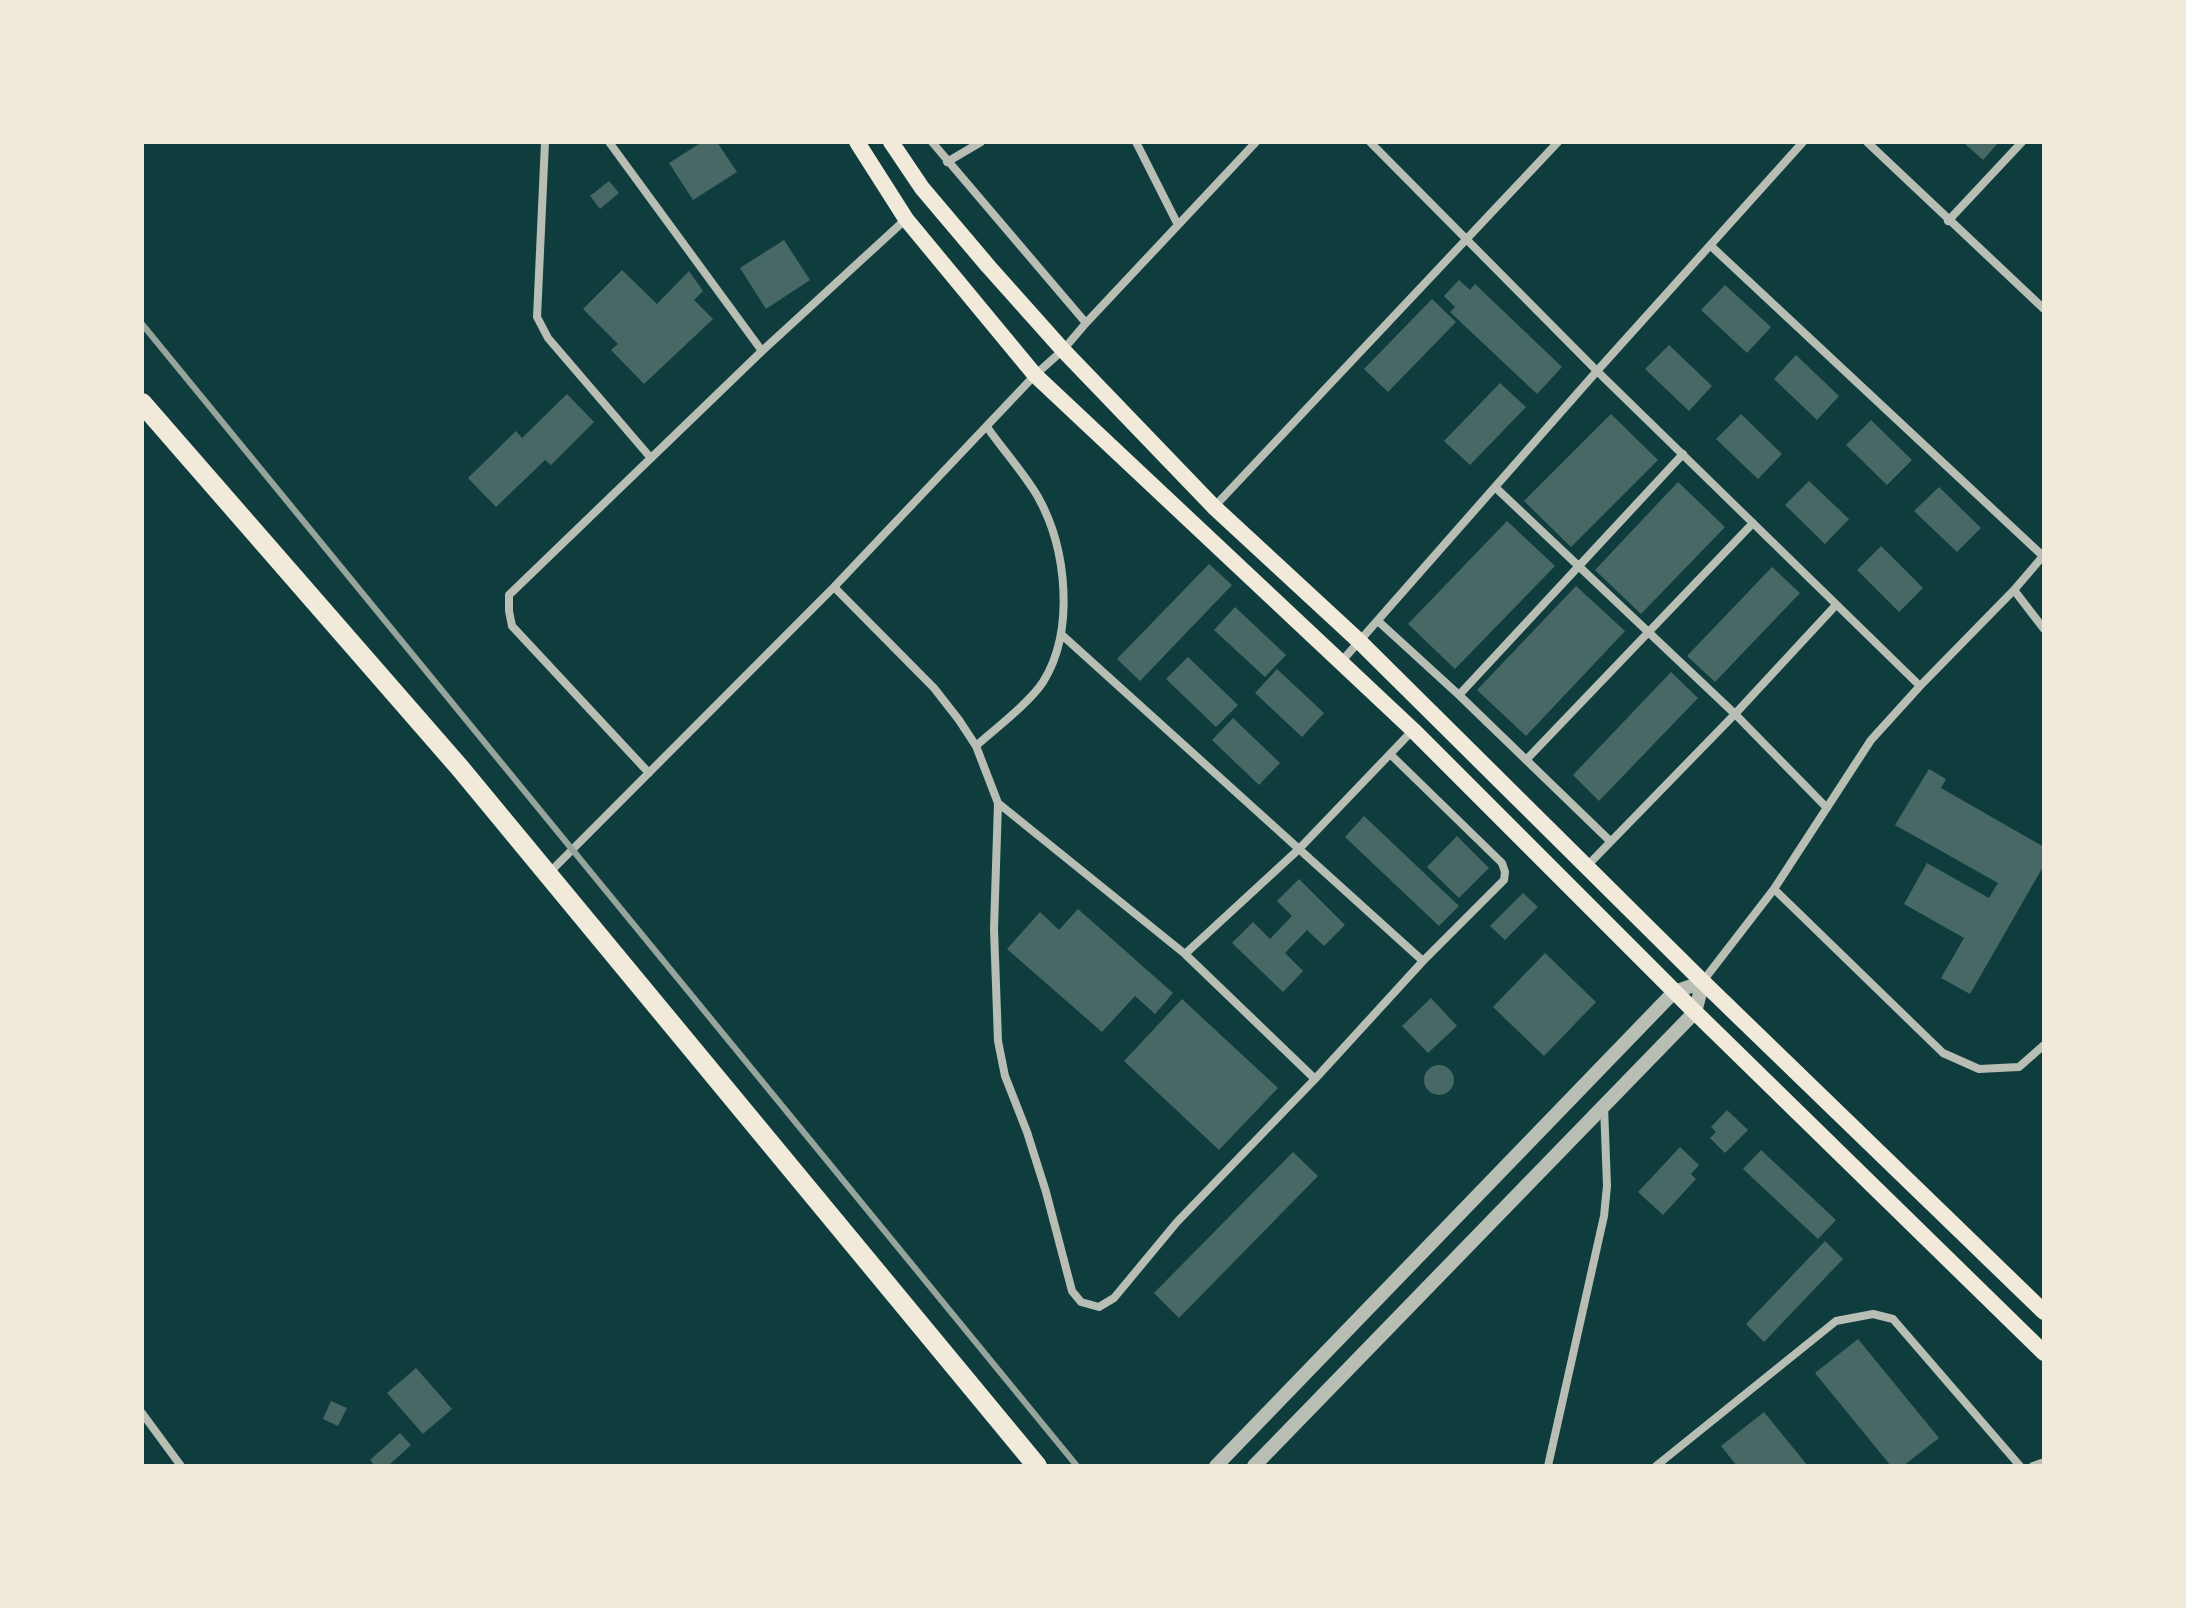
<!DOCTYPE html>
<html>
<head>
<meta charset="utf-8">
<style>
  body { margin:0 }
  #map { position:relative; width:2186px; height:1608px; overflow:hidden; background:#0f3d3e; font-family:"DM Sans",sans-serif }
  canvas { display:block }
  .frame { position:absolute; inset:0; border:144px solid #f1e9da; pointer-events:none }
</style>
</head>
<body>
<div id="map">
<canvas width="2186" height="1608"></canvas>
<div class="frame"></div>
</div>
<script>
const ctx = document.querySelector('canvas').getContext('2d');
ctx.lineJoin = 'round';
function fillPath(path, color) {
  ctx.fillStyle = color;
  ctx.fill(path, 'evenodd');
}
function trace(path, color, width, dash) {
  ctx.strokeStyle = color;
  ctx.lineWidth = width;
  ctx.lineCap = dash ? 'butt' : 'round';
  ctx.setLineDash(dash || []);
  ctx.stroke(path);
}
fillPath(new Path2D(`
  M702,142H717L737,172L693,200L669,163Z
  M1963,142H1999L1983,160Z
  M609,181L619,193L600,209L590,196Z
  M784,240L810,280L766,309L740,268Z
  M622,270L657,304L689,271L703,291L694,300L713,319L644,384L611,350L618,344L583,309Z
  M1459,280L1470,290L1475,284L1562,367L1537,394L1450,312L1455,307L1444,296Z
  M1725,285L1771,327L1747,353L1701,310Z
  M1432,299L1456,322L1388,392L1364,369Z
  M1669,345L1712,386L1689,411L1645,369Z
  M1796,355L1839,396L1817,420L1774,379Z
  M1500,383L1526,407L1470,465L1444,441Z
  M567,394L594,422L551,465L545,460L496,507L468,478L516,431L522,438Z
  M1611,414L1658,460L1571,547L1524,501Z
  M1741,414L1782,454L1758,479L1716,439Z
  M1871,420L1912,460L1887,485L1846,445Z
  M1809,481L1849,519L1825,544L1785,505Z
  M1678,482L1725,527L1641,614L1595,570Z
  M1939,487L1981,528L1957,552L1914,511Z
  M1507,521L1555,566L1455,669L1408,624Z
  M1881,546L1923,588L1899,612L1857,570Z
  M1209,564L1232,585L1140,681L1117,659Z
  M1772,567L1800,593L1715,682L1687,656Z
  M1576,586L1625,631L1526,736L1477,690Z
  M1235,607L1286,655L1265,677L1214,630Z
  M1188,657L1238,705L1216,727L1166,679Z
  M1277,669L1324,713L1302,737L1255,693Z
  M1671,672L1698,698L1599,801L1573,775Z
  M1233,718L1280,763L1259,785L1212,740Z
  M1929,769L1946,779L1941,788L2044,847V865L1970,994L1941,978L1964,938L1904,904L1927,863L1989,898L1998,883L1895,825Z
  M1364,816L1459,906L1439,926L1345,837Z
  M1457,836L1489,868L1459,898L1427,867Z
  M1299,879L1345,925L1324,946L1307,930L1285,953L1303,971L1283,992L1232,943L1253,922L1270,939L1292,916L1277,901Z
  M1523,893L1538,907L1505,940L1490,926Z
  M1078,909L1173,993L1155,1014L1135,996L1102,1032L1007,949L1040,912L1059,930Z
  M1545,953L1596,1002L1544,1056L1493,1007Z
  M1431,998L1457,1026L1428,1053L1402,1026Z
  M1182,999L1278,1088L1219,1150L1124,1061Z
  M1424 1080a15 15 0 1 1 30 0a15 15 0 1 1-30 0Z
  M1727,1110L1748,1130L1725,1153L1710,1138L1716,1132L1711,1127Z
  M1680,1147L1699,1165L1691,1174L1696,1179L1663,1215L1638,1192Z
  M1761,1150L1836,1220L1818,1239L1743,1169Z
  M1293,1152L1318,1176L1179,1318L1154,1293Z
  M1825,1241L1843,1259L1764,1342L1746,1324Z
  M1858,1339L1939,1438L1903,1466H1891L1815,1373Z
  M416,1368L452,1409L423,1434L387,1393Z
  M331,1401L347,1408L338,1426L323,1419Z
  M1764,1412L1808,1466H1737L1721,1446Z
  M400,1433L411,1445L388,1466H375L370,1460Z`), '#486865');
trace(new Path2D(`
  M545,142L537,317L548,338L650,457
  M609,142L762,351L906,219
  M932,142L1086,323
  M1136,142L1178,225
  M1370,142L1597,371L1920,686
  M1867,142L2044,309
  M947,162L981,142
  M1948,221L2022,142
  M1711,246L2044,557
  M1495,487L1735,714L1827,808
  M1214,507L1558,142
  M834,587L934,688L959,720L976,746L998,803L994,929L998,1041L1005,1076L1027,1132L1046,1192L1072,1291L1081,1302L1099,1307L1114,1298L1177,1222L1315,1079L1423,961L1504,880L1505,872L1502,863L1390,754
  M2014,590L2044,629
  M1378,621L1459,695L1609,840
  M1062,635L1423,961
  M1341,662L1597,371L1803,142
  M1459,695L1683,454
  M976,746C995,729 1030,702 1043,682C1075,631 1067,549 1038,497C1024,473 1003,450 987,427
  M1526,760L1753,523
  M649,773L512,626L509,611V595L762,351
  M998,803L1185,954L1315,1079
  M1587,866L1735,714L1836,605
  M548,874L834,587L1035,375L1063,350L1086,323L1256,142
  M1774,889L1943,1053L1979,1069L2019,1067L2044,1045
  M1185,954L1299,849L1413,730
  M1703,981L1774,889L1871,740L1920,686L2014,590L2044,555
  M142,1413L181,1466
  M1548,1466L1604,1216L1607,1186L1604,1106
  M1656,1466L1836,1321L1873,1314L1893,1319L2020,1466
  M2033,1466L2044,1462`), '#b8beb3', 8);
trace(new Path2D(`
  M1216,1466L1674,992L1703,982
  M1254,1466L1695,1012L1703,982`), '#b8beb3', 14);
trace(new Path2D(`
  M857,142L906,219L1035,375L1413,730L1695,1012L2044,1353
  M891,142L922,188L988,266L1063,350L1214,507L1359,641L1703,982L2044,1312`), '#f1e9da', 16);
trace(new Path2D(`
  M142,403L460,768L1037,1466`), '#f1e9da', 20);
trace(new Path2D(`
  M142,324L1077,1466`), '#97a49c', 6);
</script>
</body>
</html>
